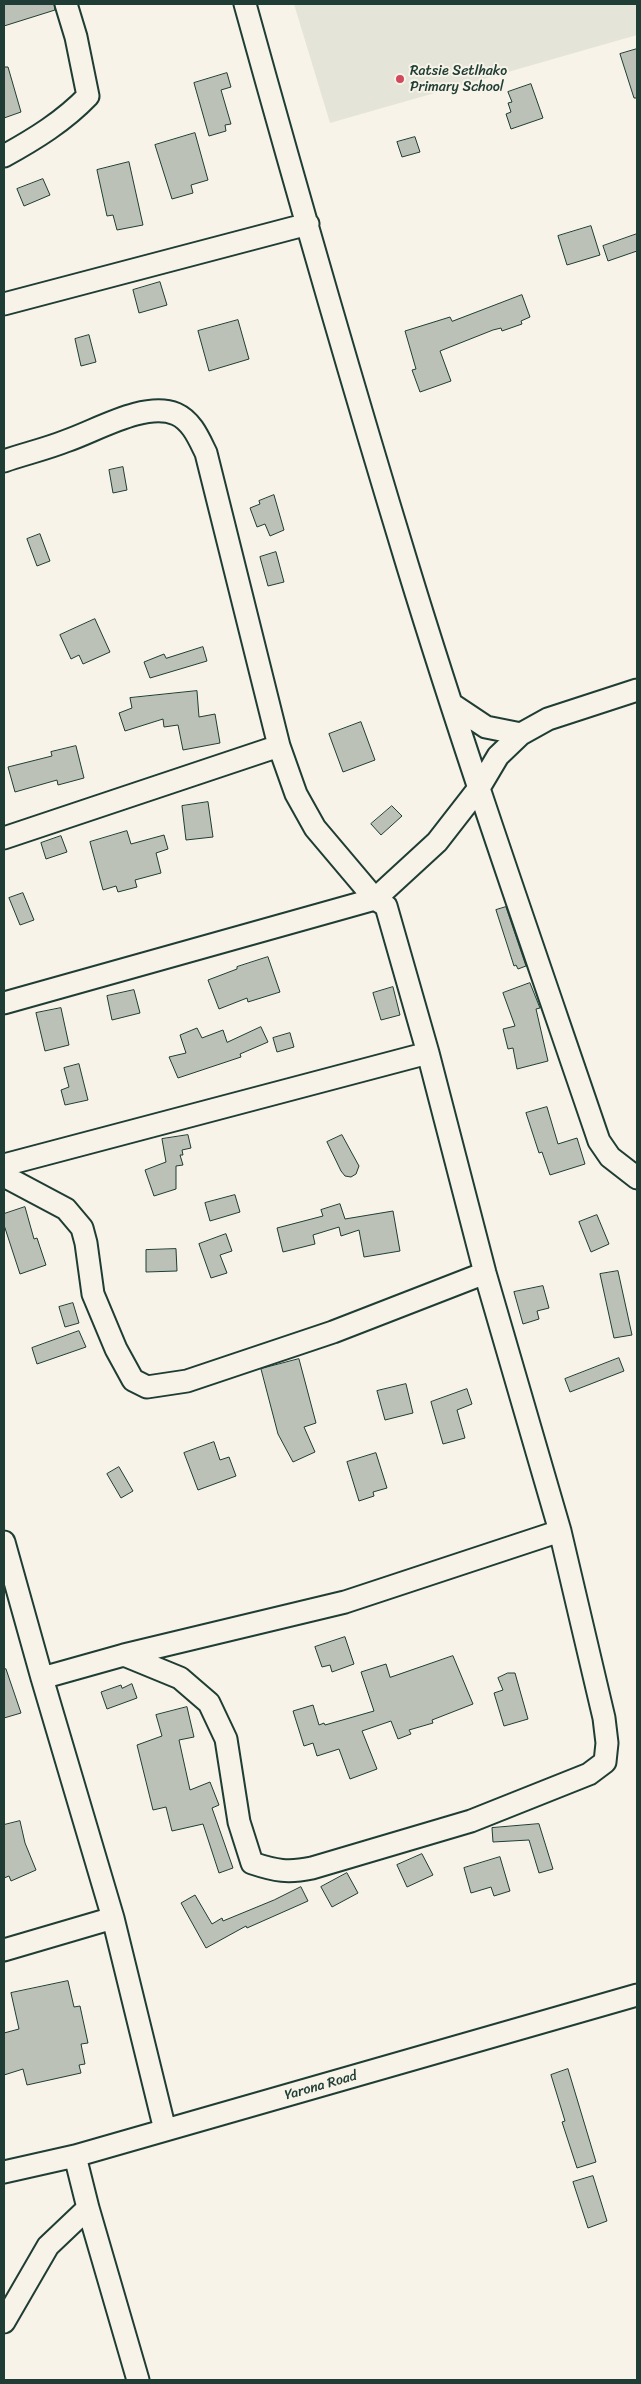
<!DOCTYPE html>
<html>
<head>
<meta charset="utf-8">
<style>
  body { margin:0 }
  #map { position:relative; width:641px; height:2384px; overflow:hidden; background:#f7f3e8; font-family:Sriracha,sans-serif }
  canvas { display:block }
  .frame { position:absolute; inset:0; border:5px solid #1f3d34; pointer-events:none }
</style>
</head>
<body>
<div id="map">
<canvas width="641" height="2384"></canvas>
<div class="frame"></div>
</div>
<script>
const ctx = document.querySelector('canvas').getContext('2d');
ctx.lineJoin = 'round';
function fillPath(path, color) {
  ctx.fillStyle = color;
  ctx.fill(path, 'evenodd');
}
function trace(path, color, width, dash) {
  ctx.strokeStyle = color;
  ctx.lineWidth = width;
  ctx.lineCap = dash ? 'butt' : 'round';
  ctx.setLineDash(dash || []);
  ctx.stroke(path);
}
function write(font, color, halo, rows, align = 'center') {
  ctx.font = font + ' Sriracha,sans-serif';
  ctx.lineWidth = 4;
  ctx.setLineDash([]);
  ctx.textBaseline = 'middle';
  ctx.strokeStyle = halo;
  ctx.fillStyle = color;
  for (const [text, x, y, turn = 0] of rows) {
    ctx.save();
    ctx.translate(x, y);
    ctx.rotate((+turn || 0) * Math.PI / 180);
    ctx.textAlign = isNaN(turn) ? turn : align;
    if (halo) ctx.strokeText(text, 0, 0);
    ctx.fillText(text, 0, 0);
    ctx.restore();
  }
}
fillPath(new Path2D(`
  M294,4H637V35L330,123Z`), '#e5e4d9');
const building = new Path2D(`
  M4,4H54L55,10L4,26Z
  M637,49V98H634L620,54Z
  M4,67H8L21,112L4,118Z
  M227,73L231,87L221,90L231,124L225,125L226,131L209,136L194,83Z
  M531,84L543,118L511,129L506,114L511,112L508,103L512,102L508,92Z
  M195,133L208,180L191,185L193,193L172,199L155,145Z
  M415,137L420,152L402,157L397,142Z
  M129,162L143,225L117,230L113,215L107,216L97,170Z
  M43,179L50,195L24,206L17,189Z
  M591,226L600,255L567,265L558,236Z
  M637,234V251L608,261L603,246Z
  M160,282L167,305L139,313L133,290Z
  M522,295L530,317L521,321L522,324L502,331L501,328L493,330L440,351L451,381L420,392L412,370L416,369L405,331L450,317L452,321Z
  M238,320L249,359L209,371L198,331Z
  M89,335L96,362L81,366L75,339Z
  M123,467L127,490L113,493L109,470Z
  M274,495L284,530L270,536L265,524L257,527L250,508L260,504L259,501Z
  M40,534L50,561L37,566L27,539Z
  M276,552L284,582L268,586L260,557Z
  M95,619L110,652L83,664L79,655L71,659L60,635Z
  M203,647L207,661L150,678L144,662L164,654L166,658Z
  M197,691L199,717L215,714L220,743L183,750L178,725L164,727L163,719L125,731L119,713L132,708L130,698Z
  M361,722L375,760L343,772L329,734Z
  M76,746L84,778L58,785L57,780L15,792L8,767L52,756L51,752Z
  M208,802L213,837L186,840L182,806Z
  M392,806L402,816L381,835L371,824Z
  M127,831L131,844L164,835L168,849L156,853L161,873L135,880L137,887L118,892L116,886L103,890L90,842Z
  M61,836L67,852L46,859L41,843Z
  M23,893L34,920L20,925L9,898Z
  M506,907L526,966L518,969L516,965L514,966L496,910Z
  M268,957L280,992L248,1002L247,998L219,1009L208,980L237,969V967Z
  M530,983L540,1008L536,1009L548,1061L517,1069L513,1048L508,1049L503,1029L515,1026L503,993Z
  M393,987L400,1015L381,1020L373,993Z
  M134,990L140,1013L112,1020L107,996Z
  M61,1008L69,1045L45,1051L36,1013Z
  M261,1027L268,1042L240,1054L241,1057L178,1078L169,1057L186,1053L180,1035L197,1028L202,1038L223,1030L227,1042Z
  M290,1033L294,1047L277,1052L273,1038Z
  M79,1064L88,1100L65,1105L61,1090L69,1087L64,1068Z
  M547,1107L558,1144L577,1138L585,1164L550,1175L542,1152L539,1153L526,1113Z
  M188,1135L191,1148L182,1150L183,1155H180L183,1165L176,1166V1189L154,1196L145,1170L166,1162L162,1139Z
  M342,1135L359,1166L356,1174L351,1177L345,1176L341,1171L327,1142Z
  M235,1195L240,1212L210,1221L205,1203Z
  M340,1204L345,1219L393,1211L400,1251L364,1257L359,1230L341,1236L339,1227L313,1235L315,1244L283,1252L277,1228L323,1216L321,1210Z
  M25,1207L34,1239L37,1238L46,1265L20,1274L4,1225V1214Z
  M597,1215L609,1244L591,1252L579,1222Z
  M226,1234L232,1251L220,1255L227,1273L211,1278L199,1244Z
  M176,1249L177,1271L146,1272V1250Z
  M618,1271L632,1335L614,1338L600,1274Z
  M543,1286L549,1308L537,1311L539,1319L523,1324L514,1292Z
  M73,1303L79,1323L65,1327L59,1307Z
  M79,1331L86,1347L37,1364L32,1348Z
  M619,1358L624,1371L570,1392L565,1379Z
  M299,1359L316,1423L304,1427L315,1452L293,1462L278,1434L261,1369Z
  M406,1384L413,1413L385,1420L377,1391Z
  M467,1389L472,1404L457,1410L465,1438L443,1444L431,1402Z
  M214,1442L220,1460L229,1457L236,1476L198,1490L184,1453Z
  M376,1453L387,1488L373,1492L374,1496L359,1501L347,1462Z
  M119,1467L133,1491L121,1498L107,1474Z
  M345,1637L354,1664L332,1672L330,1665L322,1667L315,1647Z
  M453,1656L473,1704L432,1720L433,1723L409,1730L411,1734L398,1739L391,1721L362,1731L377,1769L350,1779L339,1749L317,1756L313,1743L304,1746L293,1711L313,1705L319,1725L324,1723L325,1725L374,1711L361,1672L386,1664L390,1677Z
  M6,1669L21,1713L4,1718V1670Z
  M508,1673H515L528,1719L504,1726L494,1693L503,1690L498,1678Z
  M132,1684L137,1698L107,1709L101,1692L121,1685L122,1688Z
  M187,1707L194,1737L179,1740L190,1790L210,1782L219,1805L212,1808L233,1868L219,1873L203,1824L172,1831L166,1807L153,1810L137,1745L162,1736L156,1715Z
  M20,1821L25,1843L36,1870L11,1881L9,1876L4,1878V1825Z
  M539,1824L553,1869L539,1873L529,1840L493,1842L492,1828Z
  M422,1854L433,1875L407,1887L397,1865Z
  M500,1857L510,1891L494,1896L491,1887L471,1893L464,1868Z
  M347,1873L358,1893L332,1907L321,1887Z
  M301,1887L308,1901L247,1928L246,1926L206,1948L181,1903L195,1895L212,1924L222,1918L223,1921L274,1900Z
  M68,1981L74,2007L80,2006L88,2043L81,2044L85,2064L79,2065L81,2073L27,2085L23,2069L4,2075V2033L19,2029L11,1993Z
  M568,2069L596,2162L577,2168L562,2122L565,2121L551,2075Z
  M593,2176L607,2221L588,2228L573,2182Z`);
fillPath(building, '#bbc1b6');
trace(building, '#1f3d34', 1);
const minor = new Path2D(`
  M245,4C297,192 351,380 408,567C467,760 534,950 599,1141L610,1157L637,1178
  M4,156C35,139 64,121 88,96L76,37L66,4
  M4,304L308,224
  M4,461C24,454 46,449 66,441C96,431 145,401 176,414C192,421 199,439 206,453L279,746L296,794L315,828L375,899L386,906L428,1053L485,1273L560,1531L604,1718L607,1743L605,1762L589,1774L471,1821L312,1868C288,1873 276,1871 252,1863L239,1822L226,1739L209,1703L180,1678L124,1655
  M453,705L486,727L521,734
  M4,838L279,746
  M4,1003L375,899L437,842L479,788L498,756L521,734L548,719L637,690
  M4,1165L428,1053
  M4,1176L66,1209L82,1228L86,1243L93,1294L116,1349L133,1380L147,1387L187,1381L333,1332L485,1273
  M4,1542L42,1678L113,1918L165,2130
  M42,1678L124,1655L345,1602L560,1531
  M4,1950L113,1918
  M75,2156L88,2208L138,2380
  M4,2172L75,2156L637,1995
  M4,2322L48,2246L88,2208`);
trace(minor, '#1f3d34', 25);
trace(minor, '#f7f3e8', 21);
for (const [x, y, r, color] of [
  [400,79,5,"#d1495b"]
]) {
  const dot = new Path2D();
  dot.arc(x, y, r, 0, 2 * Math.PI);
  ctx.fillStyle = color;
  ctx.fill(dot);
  trace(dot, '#f7f3e8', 2);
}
write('14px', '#1f3d34', '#f7f3e8', [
  ["Ratsie Setlhako",410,71],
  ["Primary School",410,87]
], 'left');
write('14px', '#1f3d34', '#f7f3e8', [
  ["Yarona Road",321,2086,-16]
]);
</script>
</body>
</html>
